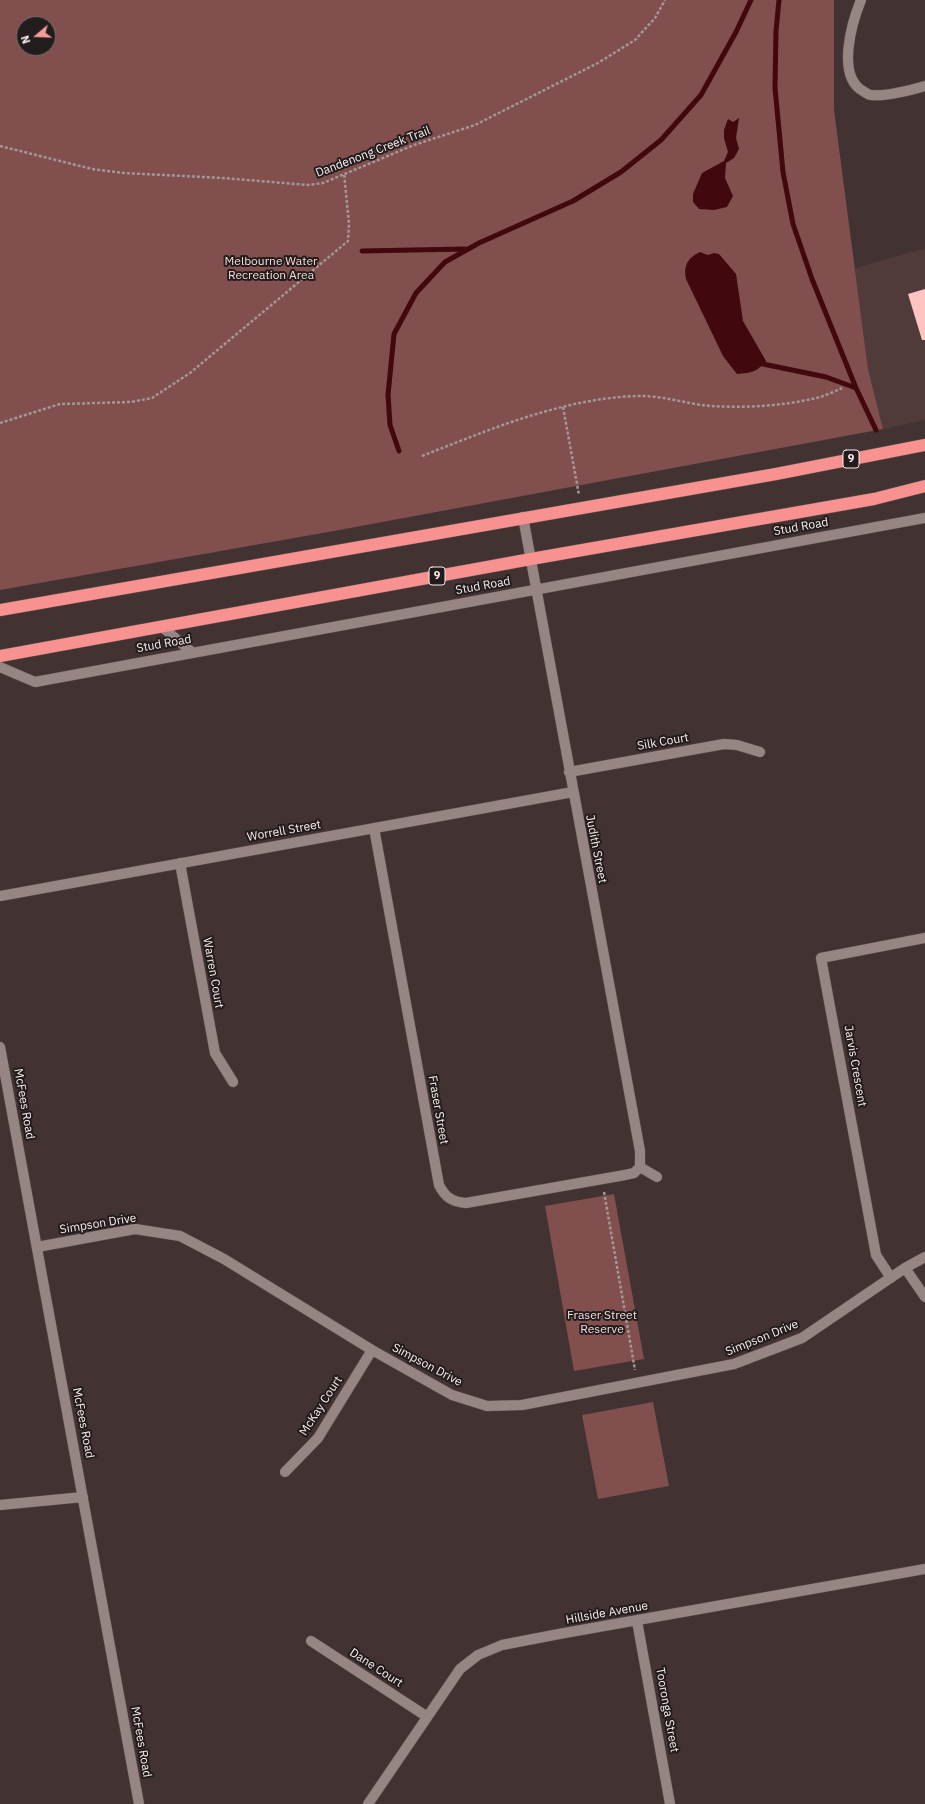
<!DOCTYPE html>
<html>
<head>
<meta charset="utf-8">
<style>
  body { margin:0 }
  #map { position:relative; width:925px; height:1804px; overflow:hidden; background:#423232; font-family:"IBM Plex Sans",sans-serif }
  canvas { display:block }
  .north { position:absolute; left:16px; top:16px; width:40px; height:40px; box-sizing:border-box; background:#231c1c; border:1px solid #787070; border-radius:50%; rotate:251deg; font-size:11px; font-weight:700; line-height:16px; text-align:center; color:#f8eded }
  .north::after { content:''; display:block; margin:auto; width:14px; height:18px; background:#f59b99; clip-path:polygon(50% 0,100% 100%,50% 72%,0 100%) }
</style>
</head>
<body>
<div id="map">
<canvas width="925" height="1804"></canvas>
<div class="north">N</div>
</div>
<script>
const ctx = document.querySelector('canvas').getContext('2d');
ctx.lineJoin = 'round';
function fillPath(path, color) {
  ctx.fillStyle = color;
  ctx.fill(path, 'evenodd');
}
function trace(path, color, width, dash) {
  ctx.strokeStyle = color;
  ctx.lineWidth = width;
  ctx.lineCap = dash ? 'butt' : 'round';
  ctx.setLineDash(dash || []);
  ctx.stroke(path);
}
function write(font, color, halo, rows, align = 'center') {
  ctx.font = font + ' "IBM Plex Sans",sans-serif';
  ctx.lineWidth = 4;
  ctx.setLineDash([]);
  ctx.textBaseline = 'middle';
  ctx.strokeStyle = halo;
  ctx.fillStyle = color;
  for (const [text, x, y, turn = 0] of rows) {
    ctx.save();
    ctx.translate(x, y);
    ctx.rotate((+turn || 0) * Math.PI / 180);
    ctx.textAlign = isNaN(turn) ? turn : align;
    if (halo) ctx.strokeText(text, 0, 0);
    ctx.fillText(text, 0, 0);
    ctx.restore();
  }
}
fillPath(new Path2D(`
  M925,248V420L883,429L868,369L855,268Z`), '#503b3a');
fillPath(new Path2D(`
  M0,0H834V110L868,369L883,429L334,531L0,590ZM24,24H48V48H24Z
  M614,1194L644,1359L574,1371L545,1206Z
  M653,1402L669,1486L598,1499L582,1415Z`), '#804f4e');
fillPath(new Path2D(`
  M739,118L736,138L739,149L734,158L726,163L725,178L733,196L727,207L714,210L699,209L693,202V194L702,173L724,161L728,152L724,138V130L728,119L733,122Z
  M700,252L708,255L714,253L719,254L736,274L743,321L766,361C757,372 751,373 737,374L723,356L686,279C683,265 688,258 700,252Z`), '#41080d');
trace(new Path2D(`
  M779,0L776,31L775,88L783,172L793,224L812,279L856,388L876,430
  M362,251L465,249
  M763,364L826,377L856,388
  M399,451L390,425L388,395L394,334L416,293L445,262L479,243L573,201L621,172L661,140L701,95L736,32L751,0`), '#41080d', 5);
fillPath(new Path2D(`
  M925,289V340H922L908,294Z`), '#fdc4c2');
const minor = new Path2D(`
  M861,0C852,22 836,76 863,91C865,92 868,95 871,95C885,97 911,90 925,86
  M523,517L640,1151V1167
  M161,626L193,653
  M0,667L35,682L925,518
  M569,772L724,744L737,745L760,752
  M374,828L439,1185C445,1197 452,1202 466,1203L625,1175L634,1173L640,1167
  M180,863L215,1053L233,1082
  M0,896L573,792
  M0,1047L139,1804
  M640,1167L657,1177
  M37,1247L135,1229L180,1236L224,1259L372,1350L452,1395L487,1406L522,1405L734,1364L802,1338L905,1268L925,1257
  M905,1268L925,1297
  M891,1278L876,1255L821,958L925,938
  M285,1472L318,1438L372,1350
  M0,1505L83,1497
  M637,1621L670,1804
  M311,1641L426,1716
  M368,1804L460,1669L478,1655L502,1645L559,1634L925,1569`);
const highway = new Path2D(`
  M0,610L776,474L925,445
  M0,656L531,559L874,499L925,486`);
trace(minor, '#5e5150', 11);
trace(highway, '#5e5150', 13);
trace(new Path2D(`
  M0,146L92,169L123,173L223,178L308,185L323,183L414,145L475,125L598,63L635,40L655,18L665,0
  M563,407L579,495
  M0,423L60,404L131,402L152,398L190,373L348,241L349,224L344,173
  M422,456C491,429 561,399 636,396C662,395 686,404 711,406C746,408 786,406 820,397C827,395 835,391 842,388
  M466,588L480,585
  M604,1192L635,1370`), '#a49797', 2.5, [3, 2]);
trace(minor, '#978584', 10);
trace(highway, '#f79290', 12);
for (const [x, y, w] of [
  [851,459,16],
  [437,576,16]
]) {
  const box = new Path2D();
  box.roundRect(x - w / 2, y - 9, w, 18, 3);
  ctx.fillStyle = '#231c1c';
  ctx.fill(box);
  trace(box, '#f8eded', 1);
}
write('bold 11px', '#f8eded', null, [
  ["9",851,459],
  ["9",437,576]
]);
write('12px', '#f8eded', '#231c1c', [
  ["Dandenong Creek Trail",373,152,-21],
  ["Stud Road",801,527,-10],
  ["Stud Road",483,586,-10],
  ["Stud Road",164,644,-10],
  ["Silk Court",663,742,-10],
  ["Worrell Street",284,831,-10],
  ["Judith Street",596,849,79],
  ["Warren Court",213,973,80],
  ["Jarvis Crescent",855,1066,80],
  ["McFees Road",24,1104,80],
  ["Fraser Street",438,1110,80],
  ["Simpson Drive",98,1224,-9],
  ["Simpson Drive",762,1338,-22],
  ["Simpson Drive",427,1365,28],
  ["McKay Court",321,1406,-57],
  ["McFees Road",83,1423,79],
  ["Hillside Avenue",607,1613,-10],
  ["Dane Court",376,1668,33],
  ["Tooronga Street",667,1710,80],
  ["McFees Road",141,1742,80]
]);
write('12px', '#f5dcdb', '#231c1c', [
  ["Melbourne Water",271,262],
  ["Recreation Area",271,276],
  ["Fraser Street",602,1316],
  ["Reserve",602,1330]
]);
</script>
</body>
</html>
